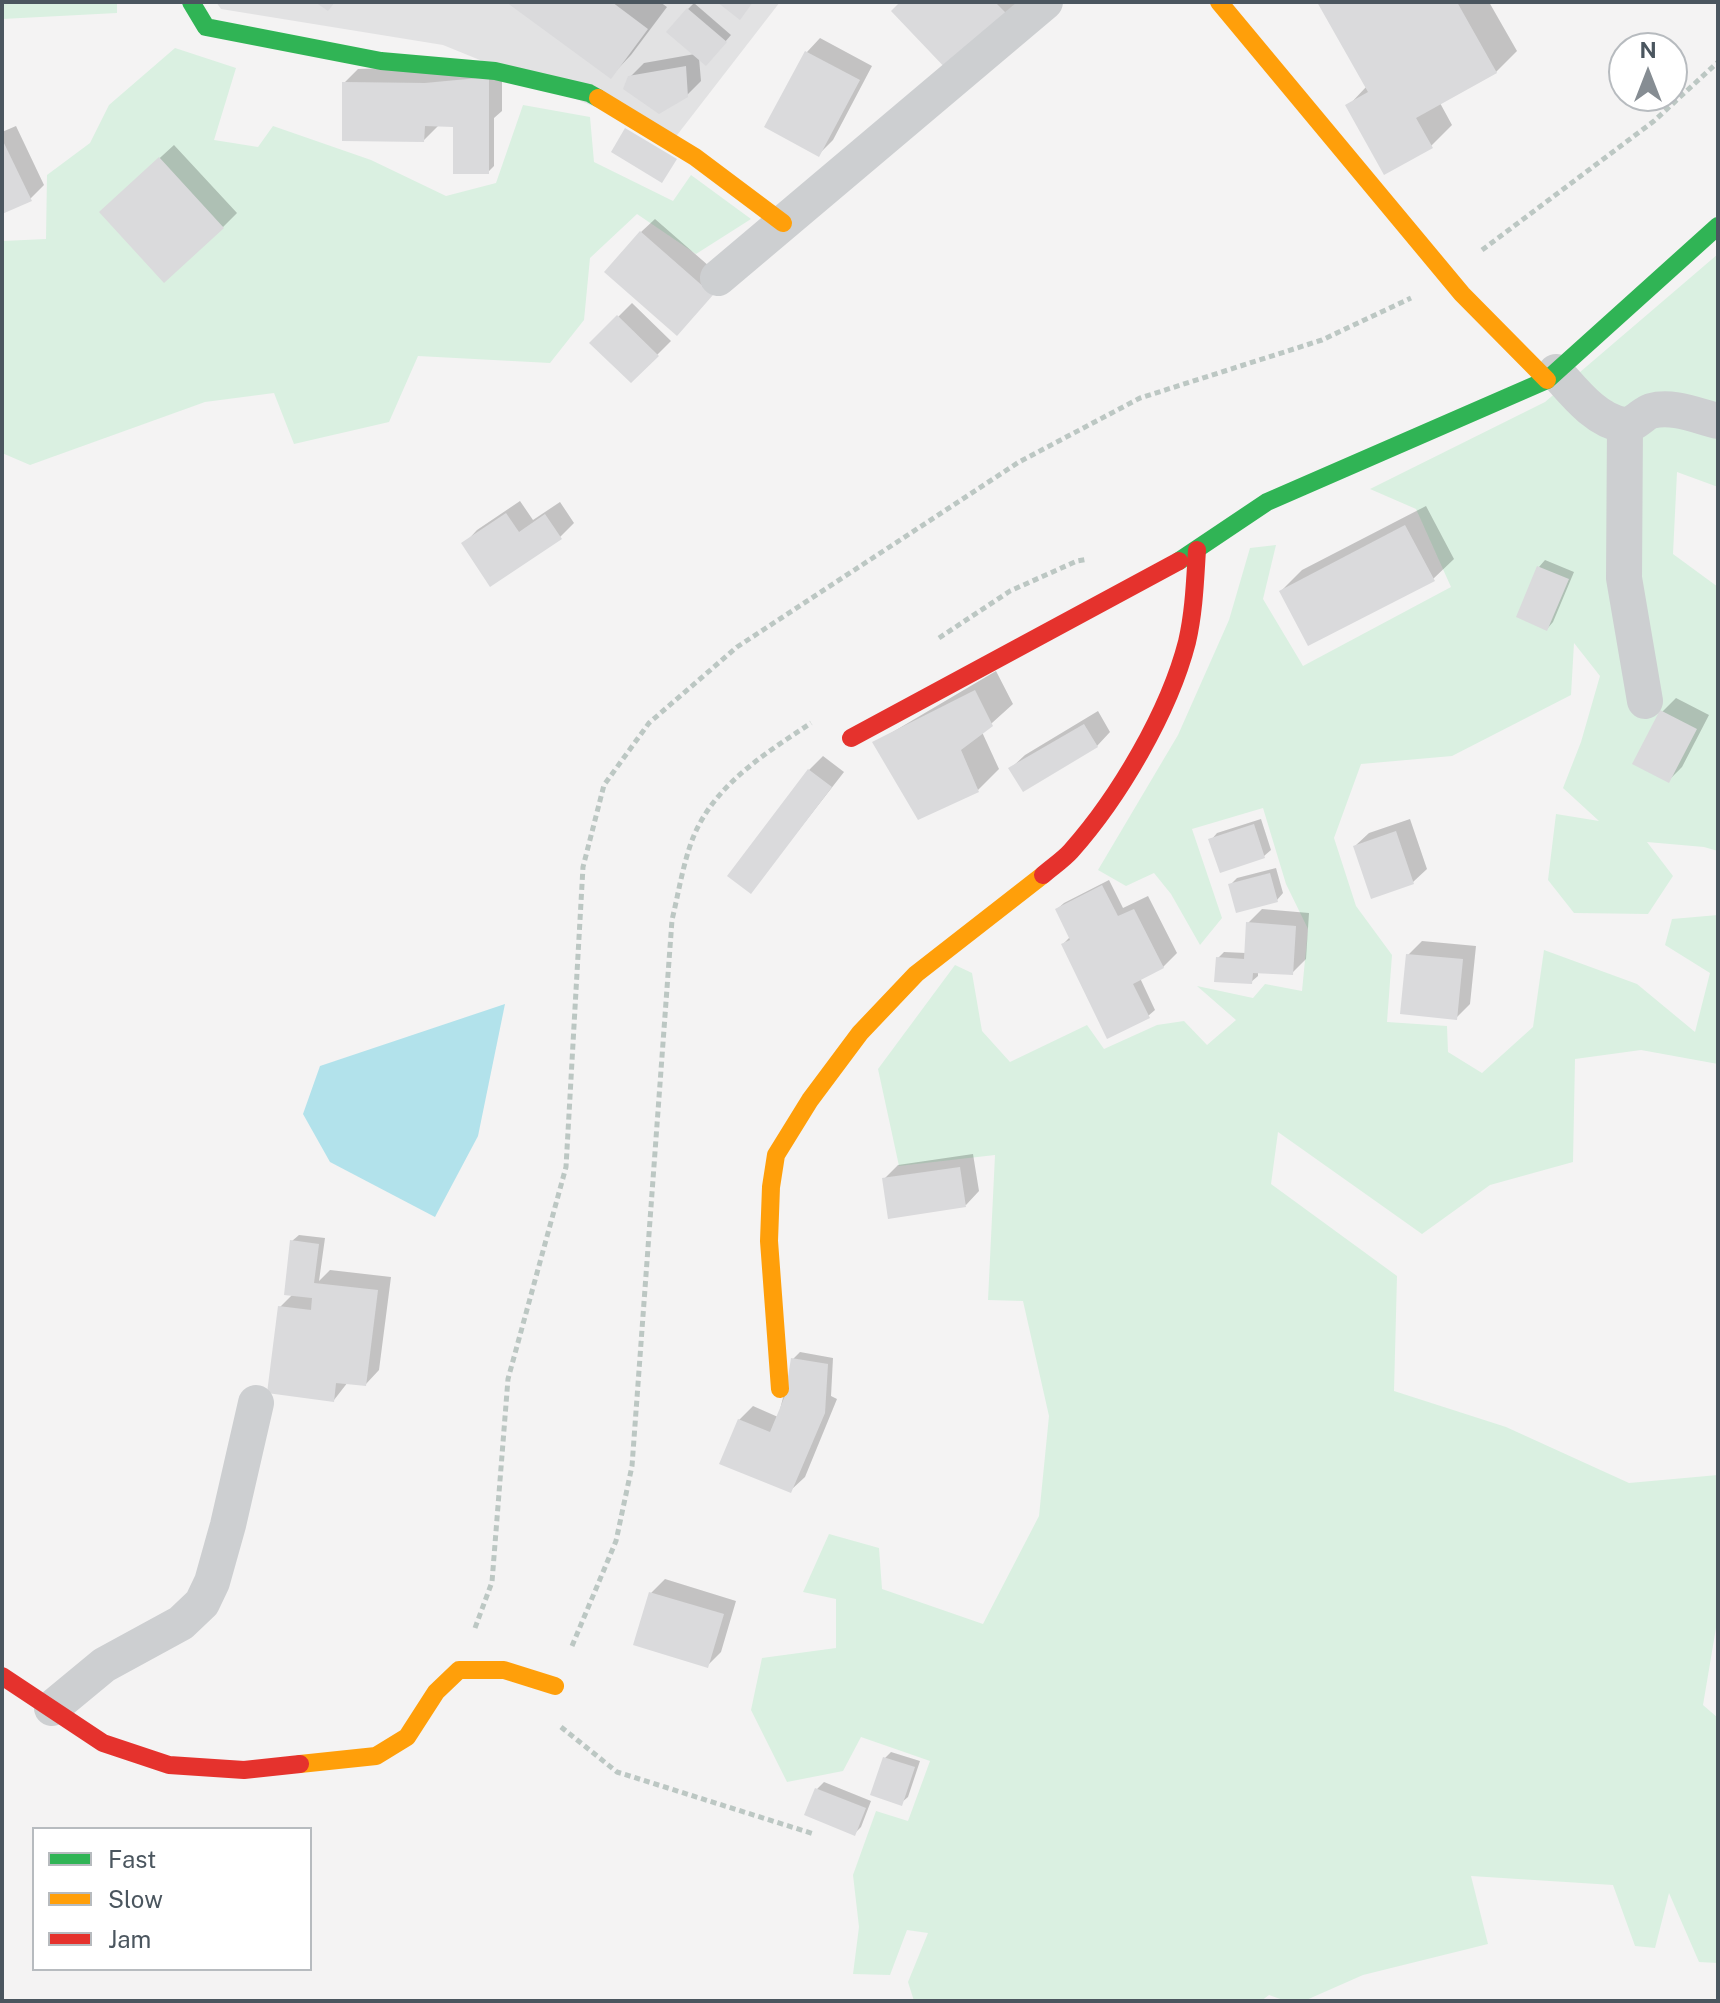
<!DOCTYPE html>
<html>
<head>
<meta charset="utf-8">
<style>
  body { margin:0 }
  #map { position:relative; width:1720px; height:2003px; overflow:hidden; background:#f4f3f3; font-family:"Public Sans",sans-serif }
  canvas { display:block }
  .frame { position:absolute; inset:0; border:4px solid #4b565f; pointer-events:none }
  .legend { position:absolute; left:32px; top:1827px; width:280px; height:144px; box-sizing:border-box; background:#fff; border:2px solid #b7bbbf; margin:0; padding:10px 14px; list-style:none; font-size:24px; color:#4b565f }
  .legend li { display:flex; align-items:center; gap:16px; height:40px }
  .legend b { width:40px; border:2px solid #b7bbbf }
  .north { position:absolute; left:1608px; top:32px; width:80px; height:80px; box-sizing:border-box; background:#fff; border:2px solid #b7bbbf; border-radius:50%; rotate:0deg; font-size:22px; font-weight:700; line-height:32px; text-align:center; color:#4b565f }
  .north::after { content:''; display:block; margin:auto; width:28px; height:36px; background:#868d93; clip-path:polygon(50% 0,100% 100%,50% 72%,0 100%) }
</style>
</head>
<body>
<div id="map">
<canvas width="1720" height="2003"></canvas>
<div class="frame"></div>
<ul class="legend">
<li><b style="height:10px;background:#30b455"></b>Fast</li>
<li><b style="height:10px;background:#ff9f0a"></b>Slow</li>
<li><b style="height:10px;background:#e5322d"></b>Jam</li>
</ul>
<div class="north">N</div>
</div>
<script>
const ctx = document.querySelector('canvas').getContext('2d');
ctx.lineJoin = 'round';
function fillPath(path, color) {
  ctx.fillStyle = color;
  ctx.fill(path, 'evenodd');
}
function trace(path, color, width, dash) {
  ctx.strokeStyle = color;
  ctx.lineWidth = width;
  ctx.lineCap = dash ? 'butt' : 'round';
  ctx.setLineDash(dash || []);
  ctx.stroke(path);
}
fillPath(new Path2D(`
  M216,2H780L674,139L443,45L221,9Z`), '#e2e2e3');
fillPath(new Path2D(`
  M2,2H117V13L2,19Z
  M175,48L236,68L214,140L258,147L273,126L371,160L446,196L496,183L523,105L590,117L594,162L673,201L691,175L751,219L696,254L637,214L590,258L584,320L550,363L418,356L389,422L294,444L274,393L205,402L30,465L2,453L3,241L46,239L47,175L90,143L109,105Z
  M1718,254V487L1677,472L1673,554L1718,587V851L1704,847L1647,842L1673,876L1648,914L1574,913L1548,880L1556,814L1599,821L1563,788L1581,742L1600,676L1574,643L1571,695L1452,756L1361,764L1334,838L1356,906L1392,955L1387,1022L1447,1026L1448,1052L1482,1073L1533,1027L1544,950L1637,984L1695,1032L1710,973L1665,945L1672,919L1718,915V1064L1641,1050L1575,1059L1573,1162L1490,1185L1422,1234L1278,1132L1271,1184L1397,1276L1394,1391L1506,1427L1629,1483L1718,1475V1616L1703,1705L1718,1718V1963L1699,1962L1669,1893L1655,1948L1635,1946L1613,1885L1471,1876L1488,1944L1363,1975L1304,2001H1286L1269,1995L1261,2001H914L908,1982L928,1933L907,1930L890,1975L853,1974L859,1927L853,1875L876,1811L908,1821L930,1761L861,1737L843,1771L787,1782L751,1710L762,1658L836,1648V1599L803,1592L829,1534L879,1548L882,1589L983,1624L1039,1516L1049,1416L1023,1301L988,1300L995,1155L899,1166L878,1069L955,965L972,973L982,1031L1010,1062L1087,1025L1104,1049L1157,1025L1184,1021L1207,1045L1236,1020L1197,986L1253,998L1265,984L1302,991L1308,929L1286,884L1263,808L1192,829L1222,918L1200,945L1171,894L1154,873L1126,886L1098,870L1178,735L1229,620L1250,548L1276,545L1263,599L1303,666L1451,587L1416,509L1370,489L1545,402Z`), '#daf0e1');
fillPath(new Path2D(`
  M505,1004L478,1136L435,1217L330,1162L303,1114L320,1066Z`), '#b2e2eb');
fillPath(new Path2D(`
  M510,2H660L667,7L631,55L611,76Z
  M903,2H1022L1008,15Z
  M1319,2H1489L1517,51L1496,72L1440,103L1452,125L1431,146L1348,106L1367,86Z
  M694,3L731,35L712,57L699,58L701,81L687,95L630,77L644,63L695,54L688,9Z
  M820,38L872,66L833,140L819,154L807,52Z
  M502,64V111L494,118V166L488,172L458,124L438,126L424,140L344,83L358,69Z
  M16,126L44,185L30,199L2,212V132Z
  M174,145L237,213L223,227L115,199Z
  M655,219L725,280L677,333L641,232Z
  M632,303L671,341L631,381L592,343Z
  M520,501L533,520L560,502L574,523L560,537L464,544L477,530Z
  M1426,506L1454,559L1433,579L1281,591L1302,570Z
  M1545,560L1574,572L1553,622L1547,629L1518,616L1539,567Z
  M996,671L1013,704L982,732L999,769L978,790L874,743Z
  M1676,698L1709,715L1682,767L1668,781L1662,712Z
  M1098,711L1110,732L1097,746L1011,768L1025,755Z
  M823,756L844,772L784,849L809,770Z
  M1261,819L1271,850L1264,856L1211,840L1217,833Z
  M1410,819L1427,869L1413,882L1355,846L1369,833Z
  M1276,868L1283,893L1277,900L1230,885L1237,878Z
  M1109,880L1123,908L1148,896L1177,953L1163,967L1140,978L1155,1010L1148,1016L1063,944L1071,936L1057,909L1064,903Z
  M1262,909L1309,913L1306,959L1292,973L1258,971V976L1251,982L1218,958L1224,952L1246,953L1248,923Z
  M1422,941L1476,946L1470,1004L1456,1018L1408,955Z
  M973,1154L979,1191L966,1205L884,1179L898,1165Z
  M299,1235L325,1238L319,1281L330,1270L391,1277L379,1370L366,1384L348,1382L334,1400L280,1307L293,1294L292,1241Z
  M800,1352L833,1358L831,1396L837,1399L805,1477L791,1490L739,1420L753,1406L778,1417L793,1359Z
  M665,1579L736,1601L721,1652L707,1666L651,1593Z
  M891,1752L920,1761L908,1797L901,1803L885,1758Z
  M824,1782L871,1801L861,1827L855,1833L806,1814L817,1789Z`), '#0003');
fillPath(new Path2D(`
  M315,2H335L328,11Z
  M506,2H612L648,29L611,79Z
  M717,2H753L740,20Z
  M900,2H995L1010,17L950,73L891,11Z
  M1317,2H1457L1497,73L1416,118L1433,148L1384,175L1345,105L1368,92Z
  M687,8L727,42L706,66L666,32Z
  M805,51L860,80L819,157L764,127Z
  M686,66L688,97L659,114L623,89L628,76Z
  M489,77V174H453V127L425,126L424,142L342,141V82L425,83Z
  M625,128L677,159L662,183L611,152Z
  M2,139L32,201L2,214Z
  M159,157L224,228L164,283L99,212Z
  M640,231L713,295L677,336L604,272Z
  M617,315L659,356L631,383L589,343Z
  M506,513L519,532L545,514L562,539L490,587L461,543Z
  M1405,525L1435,581L1308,646L1279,591Z
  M1537,566L1569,579L1547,631L1516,617Z
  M975,690L993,726L961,750L979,792L918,820L872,742Z
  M1660,710L1697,729L1669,783L1632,764Z
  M1084,724L1098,747L1023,792L1008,768Z
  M808,769L832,787L751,894L727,876Z
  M1254,824L1265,858L1220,873L1208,839Z
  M1396,831L1414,884L1371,899L1353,846Z
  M1270,873L1278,902L1236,913L1228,884Z
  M1102,885L1118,916L1134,909L1164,968L1133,984L1150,1018L1107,1039L1061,944L1070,940L1055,909Z
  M1246,922L1296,926L1293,975L1253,973L1252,984L1214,982L1216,957L1244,959Z
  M1406,954L1463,959L1457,1020L1400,1014Z
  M960,1167L966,1207L888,1219L882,1178Z
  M290,1240L319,1244L314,1283L378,1290L366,1386L336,1383L334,1402L267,1393L278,1306L311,1310L312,1298L284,1295Z
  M791,1358L828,1364L825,1413L791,1493L719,1464L738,1419L770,1432L785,1396Z
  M649,1592L724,1614L708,1668L633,1645Z
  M883,1757L915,1767L902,1806L870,1795Z
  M815,1788L866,1808L855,1836L804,1815Z`), '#dadadc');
trace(new Path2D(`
  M1482,250L1654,121L1718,62
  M939,638L1010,591L1077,561L1088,559
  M475,1628L492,1582L508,1379L566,1167L583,867L604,785L649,723L737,647L1019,462L1140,398L1322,340L1411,298
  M572,1646L616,1541L632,1466L672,920C678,895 682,870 690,846C709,788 763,755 811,723
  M561,1727L617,1772L814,1834`), '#bcc7c3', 5, [6, 4]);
trace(new Path2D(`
  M718,278L1045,2
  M1556,372C1574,392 1596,421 1624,425C1634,426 1642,414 1651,411C1673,405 1697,416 1718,421
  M1625,425L1624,578L1645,701
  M52,1708L104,1665L181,1623L202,1603L212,1582L228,1525L256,1403`), '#cdcfd1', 36);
trace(new Path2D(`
  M191,2L206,27L381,61L495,71L589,93L598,98
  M1179,561L1267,502L1547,380L1718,226`), '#30b455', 18);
trace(new Path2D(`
  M1219,2L1462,294L1547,380
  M598,98L695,157L783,223
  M780,1389L769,1241L771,1187L776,1155L810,1100L860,1033L916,974L1043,875
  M300,1764L376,1756L407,1737L436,1692L459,1670H504L555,1686`), '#ff9f0a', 18);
trace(new Path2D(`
  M851,738L1179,561
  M1043,875C1052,867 1063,860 1071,851C1119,797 1169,712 1187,642C1194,612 1195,581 1197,550
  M2,1676L103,1743L169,1765L244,1770L300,1764`), '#e5322d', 18);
</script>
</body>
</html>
